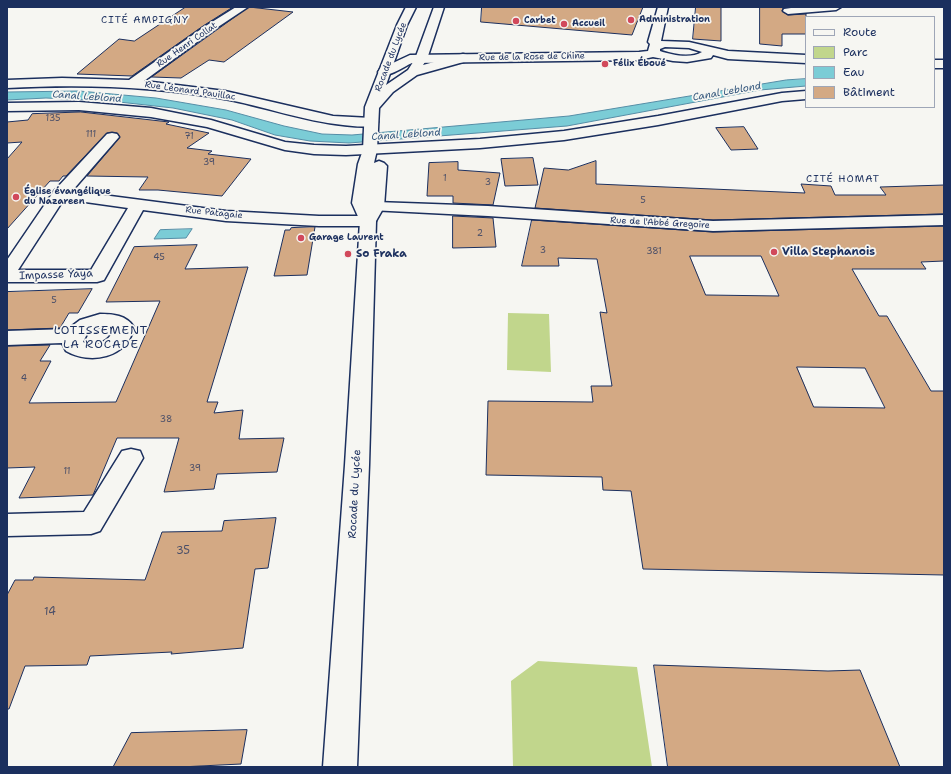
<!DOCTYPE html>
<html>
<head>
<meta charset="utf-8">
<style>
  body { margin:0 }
  #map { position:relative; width:951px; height:774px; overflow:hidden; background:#f6f6f2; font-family:"Shantell Sans",sans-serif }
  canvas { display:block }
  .frame { position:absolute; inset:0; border:8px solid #1b2f5e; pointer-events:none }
  .legend { position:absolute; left:805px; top:16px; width:130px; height:92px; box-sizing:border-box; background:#f6f6f2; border:1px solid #9ea6b7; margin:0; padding:5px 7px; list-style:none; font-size:12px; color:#1b2f5e }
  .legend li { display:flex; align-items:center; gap:8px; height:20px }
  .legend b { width:20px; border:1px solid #9ea6b7 }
</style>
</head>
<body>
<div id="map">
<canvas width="951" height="774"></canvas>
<div class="frame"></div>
<ul class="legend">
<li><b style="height:5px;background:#f6f6f2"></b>Route</li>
<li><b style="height:11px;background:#c1d68c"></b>Parc</li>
<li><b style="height:11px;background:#7bccd6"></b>Eau</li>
<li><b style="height:11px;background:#d3a984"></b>Bâtiment</li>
</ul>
</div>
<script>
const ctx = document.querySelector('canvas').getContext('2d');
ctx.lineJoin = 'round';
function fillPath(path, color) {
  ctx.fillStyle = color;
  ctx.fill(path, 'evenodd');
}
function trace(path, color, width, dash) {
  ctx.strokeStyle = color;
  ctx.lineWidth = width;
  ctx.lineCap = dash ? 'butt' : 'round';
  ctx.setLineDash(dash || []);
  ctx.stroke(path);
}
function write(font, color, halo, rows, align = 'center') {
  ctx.font = font + ' "Shantell Sans",sans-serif';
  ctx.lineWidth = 3.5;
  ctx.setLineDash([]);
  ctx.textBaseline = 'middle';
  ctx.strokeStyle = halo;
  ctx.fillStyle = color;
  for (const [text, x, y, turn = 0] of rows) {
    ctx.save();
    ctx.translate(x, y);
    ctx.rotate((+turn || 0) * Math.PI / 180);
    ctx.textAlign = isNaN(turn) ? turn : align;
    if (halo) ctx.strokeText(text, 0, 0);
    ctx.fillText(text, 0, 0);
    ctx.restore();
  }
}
fillPath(new Path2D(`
  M508,313L549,314L551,372L507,370Z
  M538,661L637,667L652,767H513L511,681Z`), '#c1d68c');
const water = new Path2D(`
  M806,79V86L760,90L567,126L349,143L310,141L275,135L232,120L173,108L110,101L46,98L7,100V92L79,91L156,98L226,110L284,126L322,134L352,135L569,116L786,80Z
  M192,229L186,238L154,239L160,230Z`);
fillPath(water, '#7bccd6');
trace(water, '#558da6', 1);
const building = new Path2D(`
  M186,7H233L203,26L132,76L77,74L119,39L134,41Z
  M249,7L293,12L224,62L209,60L181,78L152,77Z
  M482,7H643L632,35L481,22Z
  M696,7H721V41L693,39Z
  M760,7H787L783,8L782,11L788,15L806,14V34H782V46L760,44Z
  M81,112L169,122L166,124L209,133L187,148L212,151L208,154L251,159L222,196L158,190H139L148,177L87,176L120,137L117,133H107L66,176H63L59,181H50L7,229V159L22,142L7,143V122L28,120L32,114Z
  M744,127L758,149L731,150L716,128Z
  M533,158L538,185L505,186L501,159Z
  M596,161V184L805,193L801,184L831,186L835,195H886L880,187L944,185V214L713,220L535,208L544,168L568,170Z
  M458,162V170L500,173L493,205L453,203V196H427L429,163Z
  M453,216L493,218L496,247L453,248Z
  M532,220L713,232L944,226V261L921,262L926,269H852L879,316H887L931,391H944V575L643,569L631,491L603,490L602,477L486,475L488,401L593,402L591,386H612L600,312L607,313L597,259L558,258L559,266H522ZM690,256H761L779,296L706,295ZM797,367L865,368L885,408L814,407Z
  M315,227L307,275L274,276L285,230H290L291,228Z
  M197,245L185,269L248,267L207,402H218L214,413L243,410L239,439L284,438L277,472L217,474L214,489L164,492L179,438H117L93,495L19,498L35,467L7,468V346L50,345L40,361H51L29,403L116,402L160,301L106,302L134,247Z
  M92,289L78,313H69L60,328L7,330V292Z
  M276,518L268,568L255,569L243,648L171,654L172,652L90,656L87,665L25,666L9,709H7V595L15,580H33L34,577L145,580L162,532L222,531L224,521Z
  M654,665L828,671L860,670L900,767H668Z
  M247,730L241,764L180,767H113L131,733Z`);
fillPath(building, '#d3a984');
trace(building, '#1b2f5e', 1);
const minor = new Path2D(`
  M236,7H248L212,31L144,81L225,91L333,116L371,118L376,119L378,122L376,125C365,128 353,126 343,125C302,121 264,106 224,99C153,86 80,84 7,88V80L62,78L129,80L204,27Z
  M658,7H668L661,41L689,42L728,51L806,55V63L728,59L713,55L711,58L687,62L673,61L653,57L639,60L412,63C403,67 390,77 380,75L378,72L380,69L410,55L639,52L648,51L650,44L648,42ZM665,47L689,48L702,52C691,59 672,55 660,51V49Z
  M798,7H841L836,10L788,14L783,11L784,9Z
  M934,60H944V68H934Z
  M806,91V99L782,101L658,125L564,140L480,148L346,155L314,154L285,150L207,127L151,117L79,110L7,111V103L79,102L151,108L211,120L285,142L314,145L346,146L480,139L564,131L658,116L782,93Z
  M112,133L117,134L119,137L72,191L226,211L319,216H368L374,217L376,221L374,225L368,226H319L226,221L143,210L104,280L97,282H7V260L54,191L107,134ZM64,199L128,208L91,270H18Z
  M376,202L488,206L713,221L944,215V225L713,231L488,216L370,210L368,207L370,204Z
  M100,314C113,314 126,315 134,327C128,358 90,365 66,351L62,343L7,345V331L68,329L80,320ZM101,326L110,327L113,329C111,342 94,348 83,342L87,334Z
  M131,449L140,451L143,458L100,531L91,534L7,536V514L84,512L122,451Z`);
const secondary = new Path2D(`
  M406,7H416L407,25L386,85L408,70L415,59L434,7H444L427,59L423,65L463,54L467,55L469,58L467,61L417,75L393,92L379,108L377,150L374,163L379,161L384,163L387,166L384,207L376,221L369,465L357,767H323L345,465L360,221L352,203L358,164L363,150L365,107L397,25Z`);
trace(minor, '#1b2f5e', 3);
trace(secondary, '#1b2f5e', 3);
fillPath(minor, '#f6f6f2');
fillPath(secondary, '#f6f6f2');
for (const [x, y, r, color] of [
  [631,20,4,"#d1495b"],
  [516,21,4,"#d1495b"],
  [564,24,4,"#d1495b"],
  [605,64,4,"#d1495b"],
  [16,197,4,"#d1495b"],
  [301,238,4,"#d1495b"],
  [774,252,4,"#d1495b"],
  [348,254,4,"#d1495b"]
]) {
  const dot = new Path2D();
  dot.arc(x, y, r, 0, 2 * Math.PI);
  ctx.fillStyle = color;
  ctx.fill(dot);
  trace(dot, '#f6f6f2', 1.5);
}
write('bold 9px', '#1b2f5e', '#f6f6f2', [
  ["Administration",639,20],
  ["Carbet",524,21],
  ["Accueil",572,24],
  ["Félix Éboué",613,64],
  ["Église évangélique",24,192],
  ["du Nazareen",24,202],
  ["Garage Laurent",309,238]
], 'left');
write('9px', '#1b2f5e', '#f6f6f2', [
  ["Rue Henri Collat",187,45,-35],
  ["Rocade du Lycée",391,57,-69],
  ["Rue de la Rose de Chine",532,57,-1],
  ["Rue Léonard Pauillac",190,91,8],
  ["Rue Patagaie",214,213,6],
  ["Rue de l'Abbé Gregoire",660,223,3]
]);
write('9px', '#494e68', null, [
  ["135",53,119],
  ["111",91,135],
  ["71",189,137],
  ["39",209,163],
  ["1",445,179],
  ["3",488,183],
  ["5",643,201],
  ["2",480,234],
  ["3",543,251],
  ["381",654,252],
  ["45",159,258],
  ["5",54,301],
  ["4",24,379],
  ["38",166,420],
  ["39",195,469],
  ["11",67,472]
]);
ctx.letterSpacing = '1px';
write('10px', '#1b2f5e', '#f6f6f2', [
  ["CITÉ AMPIGNY",145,20],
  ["CITÉ HOMAT",843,179]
]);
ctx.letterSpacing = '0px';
write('italic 10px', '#33567c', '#f6f6f2', [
  ["Canal Leblond",727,92,-10],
  ["Canal Leblond",87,97,4],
  ["Canal Leblond",406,135,-4]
]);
write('bold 11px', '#1b2f5e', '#f6f6f2', [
  ["Villa Stephanois",782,252],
  ["So Fraka",356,254]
], 'left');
write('11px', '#1b2f5e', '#f6f6f2', [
  ["Impasse Yaya",56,275,-2],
  ["Rocade du Lycée",355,494,-87]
]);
write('11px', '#494e68', null, [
  ["35",183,551],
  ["14",50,612]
]);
ctx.letterSpacing = '1px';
write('12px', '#1b2f5e', '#f6f6f2', [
  ["LOTISSEMENT",101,331],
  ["LA ROCADE",101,345]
]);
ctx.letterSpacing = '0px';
</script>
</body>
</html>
